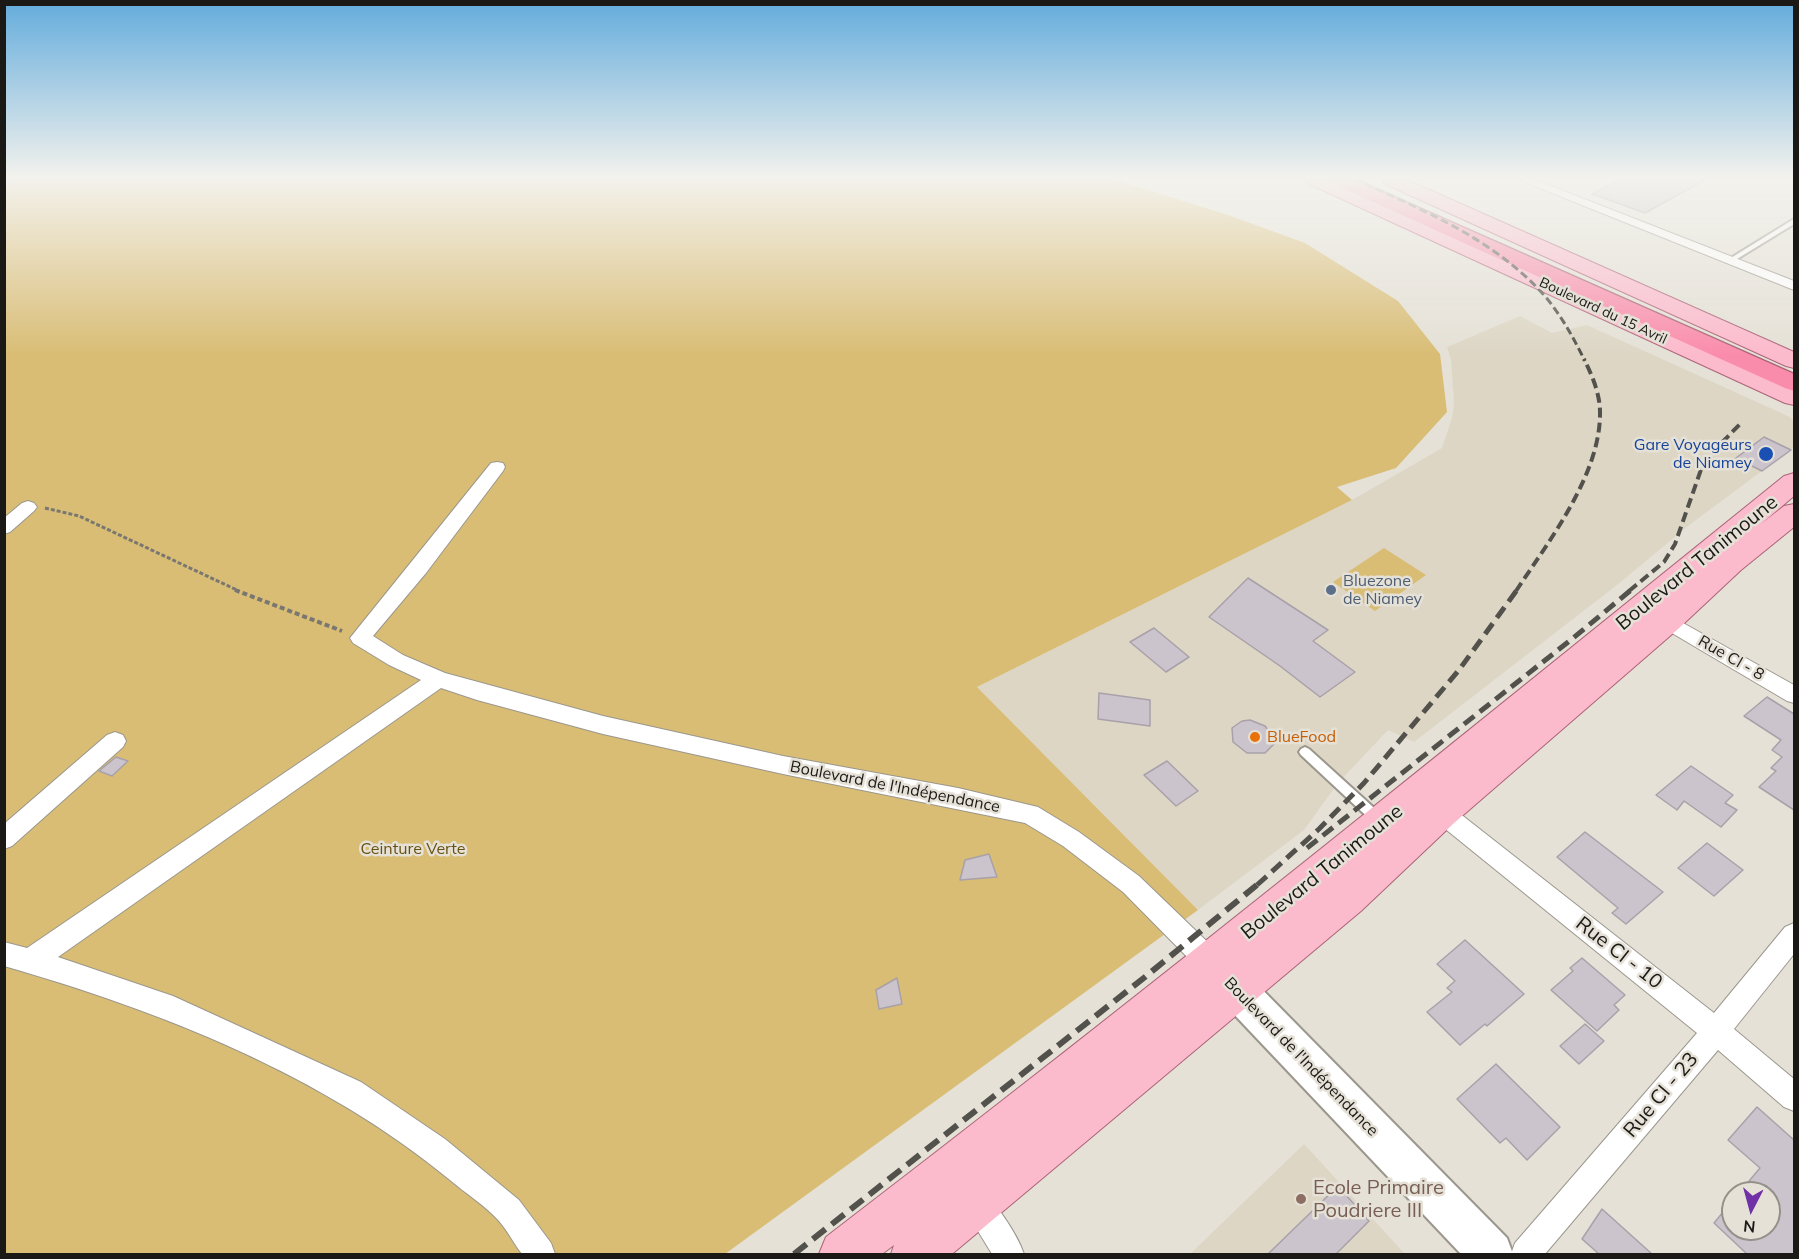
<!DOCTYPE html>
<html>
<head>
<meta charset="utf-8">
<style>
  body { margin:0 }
  #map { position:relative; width:1799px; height:1259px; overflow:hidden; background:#e5e1d7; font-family:Mulish,sans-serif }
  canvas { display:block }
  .frame { position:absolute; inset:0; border:6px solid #1b1916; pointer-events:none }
  .north { position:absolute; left:1721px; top:1181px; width:60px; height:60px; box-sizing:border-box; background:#e5e1d7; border:2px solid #94918a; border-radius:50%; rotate:186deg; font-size:16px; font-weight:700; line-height:24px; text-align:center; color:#1b1916 }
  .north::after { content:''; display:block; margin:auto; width:21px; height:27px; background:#7031a6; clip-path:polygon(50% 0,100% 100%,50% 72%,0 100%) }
</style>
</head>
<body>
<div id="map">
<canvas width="1799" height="1259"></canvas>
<div class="frame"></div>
<div class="north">N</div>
</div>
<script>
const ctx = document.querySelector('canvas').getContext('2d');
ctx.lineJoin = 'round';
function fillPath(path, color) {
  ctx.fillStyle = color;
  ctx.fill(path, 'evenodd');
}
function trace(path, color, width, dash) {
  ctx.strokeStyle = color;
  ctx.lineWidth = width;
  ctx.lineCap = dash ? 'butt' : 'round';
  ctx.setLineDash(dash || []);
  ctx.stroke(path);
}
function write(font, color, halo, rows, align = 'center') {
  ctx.font = font + ' Mulish,sans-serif';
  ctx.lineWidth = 5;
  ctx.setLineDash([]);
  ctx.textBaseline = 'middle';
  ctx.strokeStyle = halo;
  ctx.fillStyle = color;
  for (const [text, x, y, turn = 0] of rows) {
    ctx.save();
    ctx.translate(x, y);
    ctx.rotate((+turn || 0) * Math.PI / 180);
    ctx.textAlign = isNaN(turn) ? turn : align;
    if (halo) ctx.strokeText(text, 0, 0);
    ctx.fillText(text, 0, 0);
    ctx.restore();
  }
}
fillPath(new Path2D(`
  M1520,316L1552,333L1587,325L1790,417L1794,422V447L1688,526L1617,585L1414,742L1388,730L1338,783L1304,830L1198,910L977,687L1352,500L1442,448L1452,418L1454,403L1451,360L1447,347Z
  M1304,1144L1405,1254H1190Z`), '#ddd6c5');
fillPath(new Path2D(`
  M5,179H1114L1228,215L1305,243L1398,301L1440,354L1447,412L1396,468L1337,487L1352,500L977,687L1198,910L725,1254H5Z
  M1384,548L1426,575L1375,611L1333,582Z`), '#d9bd75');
const building = new Path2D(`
  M1621,179H1707L1645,213L1592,194Z
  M1764,437L1791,450L1762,471L1736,458Z
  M1248,578L1328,630L1313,641L1355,672L1320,697L1280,666L1209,617Z
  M1154,628L1189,657L1166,672L1130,642Z
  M1099,693L1150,700V726L1098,719Z
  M1767,697L1794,714V810L1759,787L1776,771L1771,768L1782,757L1772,750L1781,740L1744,716Z
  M1250,720L1265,726L1274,738V744L1265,753H1247L1233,742L1232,728L1242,721Z
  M116,757L128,761L112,776L99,771Z
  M1167,761L1198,791L1176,806L1144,775Z
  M1691,766L1733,795L1725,803L1737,810L1721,827L1684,801L1677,810L1656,795Z
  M1585,832L1663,892L1626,924L1612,913L1618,908L1557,857Z
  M1707,843L1743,870L1714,896L1678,868Z
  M989,854L997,877L960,880L965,860Z
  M1465,940L1524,994L1487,1026L1485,1024L1460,1045L1427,1012L1452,992L1447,988L1455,981L1437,964Z
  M1582,958L1625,995L1614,1005L1619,1010L1597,1031L1551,990L1573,971L1570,968Z
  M897,978L902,1004L879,1009L876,990Z
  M1585,1024L1604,1041L1579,1064L1560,1046Z
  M1496,1064L1560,1127L1527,1160L1506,1138L1500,1143L1457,1099Z
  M1757,1107L1794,1140V1254H1747L1714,1223L1733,1200V1229H1769V1193H1739L1760,1168L1728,1140Z
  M1338,1186L1369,1221L1336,1254H1268Z
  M1602,1209L1652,1254H1599L1582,1239Z`);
fillPath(building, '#ccc4cd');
trace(building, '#a8a1a9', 1.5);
const lane = new Path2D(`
  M1794,219V224L1732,262L1726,261Z
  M1305,747L1309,749L1383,816L1385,820L1383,824L1379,825L1375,824L1301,755L1299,752L1301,749Z`);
const street = new Path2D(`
  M1517,179H1533L1794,281V290Z
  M497,462L503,463L505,467L503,471L426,573L373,636L403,655L445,673L603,716L783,756L958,788L1038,807L1079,832L1139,876L1220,954L1224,963L1220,972L1211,975L1202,972L1123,892L1063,846L1025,823L783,774L603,734L477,700L441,688L58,957L173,996L361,1082L445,1139L519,1200L551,1243L555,1254H522C514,1244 508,1231 499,1221C485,1205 465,1193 450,1180C323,1075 161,1011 4,966V942L27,948L421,680L389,665L353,643L350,638L491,463Z
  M28,501L34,503L37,507L34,511L10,532L4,534V518L22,503Z
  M1667,614L1794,685V703L1787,701L1660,626L1657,621L1660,616Z
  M115,732L123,735L126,741L123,747L12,846L4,849V824L107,735Z
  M1441,802L1449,805L1714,1013L1785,927L1794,923V954L1734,1029L1794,1079V1111L1784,1107L1718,1050L1545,1254H1511L1515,1243L1697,1033L1433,819L1430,812L1433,805Z
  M977,1190C994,1197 1018,1236 1024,1254H992L962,1205L967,1195Z`);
const secondary = new Path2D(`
  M1224,959L1237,964L1507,1238L1513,1254H1461L1211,990L1205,977L1211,964Z`);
const primary = new Path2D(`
  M1305,179H1329L1794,389V405L1785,403L1307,183Z
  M1381,179H1405L1794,352V368L1786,366L1383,183Z
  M1794,473V496L1761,524L1784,506L1794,504V527L1741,570L1678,629L1454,823L1361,911L952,1254H891L894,1245L882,1254H819L826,1237C1150,989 1467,732 1784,476Z`);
const highway = new Path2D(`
  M1328,179H1354L1794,374V391L1785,388L1331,183Z`);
trace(lane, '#9b978d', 4);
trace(street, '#9b978d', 2);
trace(secondary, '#9b978d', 4);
trace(primary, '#ac6477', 2);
trace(highway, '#ac6477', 3);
trace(new Path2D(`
  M45,508L79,516L239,591`), '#7a7771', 3, [4, 2]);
trace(new Path2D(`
  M235,590L342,631`), '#7a7771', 4, [5, 3]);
fillPath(lane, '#fff');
fillPath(street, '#fff');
fillPath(secondary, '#fff');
fillPath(primary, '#fcbacd');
fillPath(highway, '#fa8cab');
trace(new Path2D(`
  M1354,179C1421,209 1494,239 1544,295C1561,315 1573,337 1585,361`), '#53514c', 3, [8, 4]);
trace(new Path2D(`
  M1516,591C1549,541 1601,474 1600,412C1600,394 1592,375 1584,359
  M1629,591L1664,562L1675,544L1704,461L1742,422`), '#53514c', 4, [10, 5]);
trace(new Path2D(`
  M1307,848L1572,639L1631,590
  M1257,885L1319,829L1364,783L1459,670L1517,590`), '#53514c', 5, [13, 7]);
trace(new Path2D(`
  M794,1254L1145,977L1258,884`), '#53514c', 6, [16, 8]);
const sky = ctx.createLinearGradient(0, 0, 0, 355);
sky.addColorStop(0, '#63acdc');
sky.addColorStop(0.5, '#f3f2ed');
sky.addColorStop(1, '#f3f2ed00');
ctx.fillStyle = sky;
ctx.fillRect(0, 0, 1799, 355);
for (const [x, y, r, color] of [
  [1766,454,8,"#1a4fb4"],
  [1331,590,6,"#5c6f8a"],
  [1255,737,6,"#e8710a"],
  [1301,1199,6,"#8d6e63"]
]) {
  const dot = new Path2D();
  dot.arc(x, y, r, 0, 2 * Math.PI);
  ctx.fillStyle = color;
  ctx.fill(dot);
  trace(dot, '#e5e1d7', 2);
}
write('14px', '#1b1916', '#e5e1d7', [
  ["Boulevard du 15 Avril",1603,311,25]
]);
write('16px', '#164399', '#e5e1d7', [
  ["Gare Voyageurs",1752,445],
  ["de Niamey",1752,463]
], 'right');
write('16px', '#4e5e75', '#e5e1d7', [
  ["Bluezone",1343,581],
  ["de Niamey",1343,599]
], 'left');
write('16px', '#1b1916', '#e5e1d7', [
  ["Rue CI - 8",1731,658,30],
  ["Boulevard de l'Indépendance",895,787,11],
  ["Boulevard de l'Indépendance",1301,1057,46]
]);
write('16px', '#c56008', '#e5e1d7', [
  ["BlueFood",1267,737]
], 'left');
write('16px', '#675111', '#e5e1d7', [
  ["Ceinture Verte",413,849]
]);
write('20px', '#1b1916', '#e5e1d7', [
  ["Boulevard Tanimoune",1697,563,-39],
  ["Boulevard Tanimoune",1322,872,-39],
  ["Rue CI - 10",1619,953,38],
  ["Rue CI - 23",1661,1095,-50]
]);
write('20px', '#785e54', '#e5e1d7', [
  ["Ecole Primaire",1313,1188],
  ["Poudriere III",1313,1211]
], 'left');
</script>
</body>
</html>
